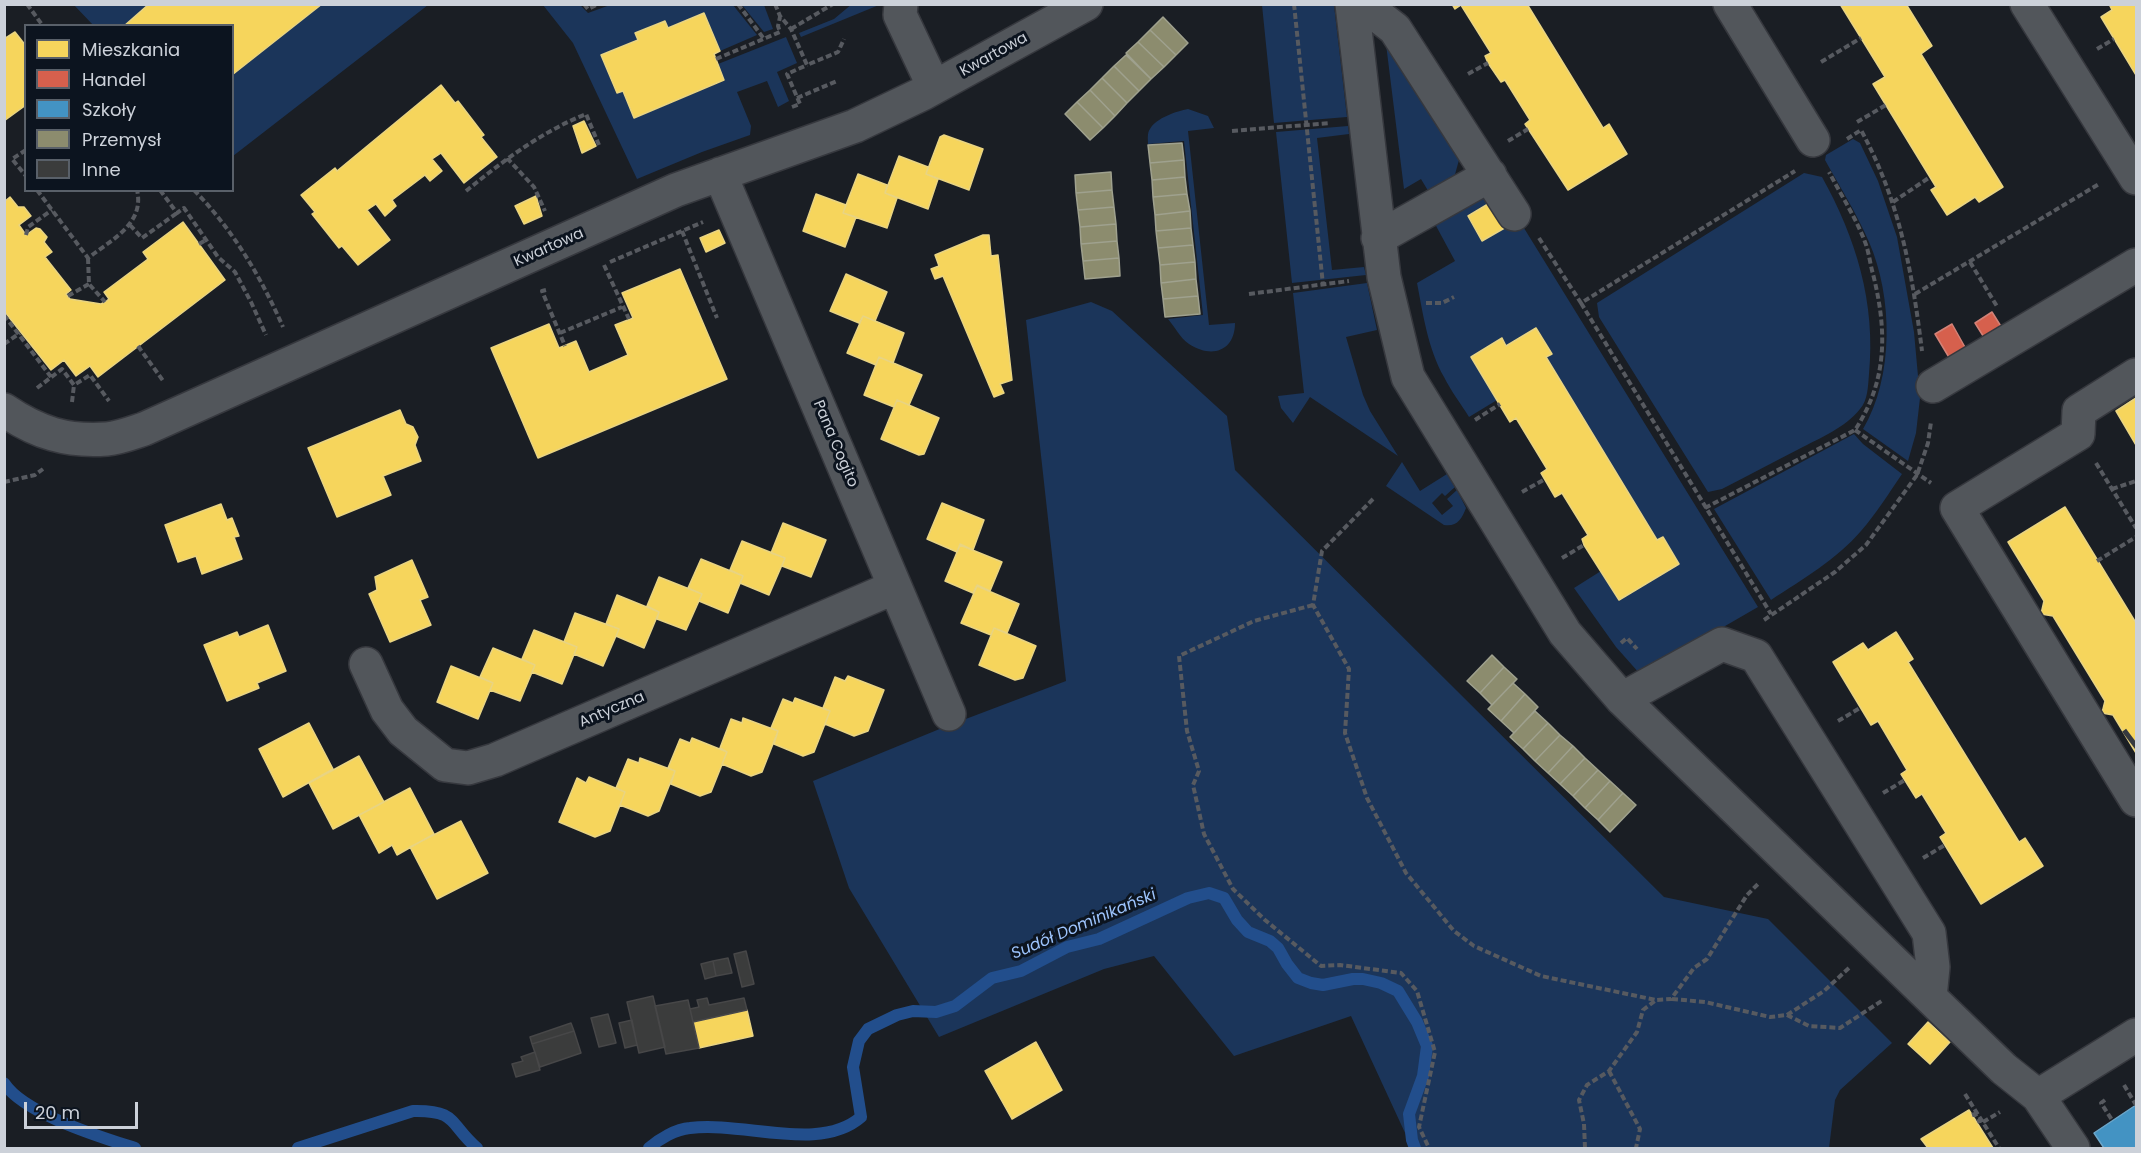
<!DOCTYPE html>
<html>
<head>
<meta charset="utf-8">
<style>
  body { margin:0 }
  #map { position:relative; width:2141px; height:1153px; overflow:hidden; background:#1a1e24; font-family:Poppins,sans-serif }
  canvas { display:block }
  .frame { position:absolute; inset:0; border:6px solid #ccd1d9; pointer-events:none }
  .legend { position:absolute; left:24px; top:24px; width:210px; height:168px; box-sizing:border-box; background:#0c141f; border:2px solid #596069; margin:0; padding:8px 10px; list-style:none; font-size:18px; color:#ccd1d9 }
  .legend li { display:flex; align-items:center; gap:12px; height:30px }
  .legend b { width:30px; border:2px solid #596069 }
  .scale { position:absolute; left:24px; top:1102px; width:114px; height:27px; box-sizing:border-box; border:3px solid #ccd1d9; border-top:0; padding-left:8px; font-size:18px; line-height:21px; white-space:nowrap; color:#ccd1d9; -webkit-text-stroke:4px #0c141f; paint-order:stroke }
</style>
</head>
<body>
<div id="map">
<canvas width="2141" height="1153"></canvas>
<div class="frame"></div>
<ul class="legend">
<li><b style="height:16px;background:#f6d55c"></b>Mieszkania</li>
<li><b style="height:16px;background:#d6604d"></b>Handel</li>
<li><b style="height:16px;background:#4393c3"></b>Szkoły</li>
<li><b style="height:16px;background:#8c8c6e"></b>Przemysł</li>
<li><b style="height:16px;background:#3b3c3c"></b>Inne</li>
</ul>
<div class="scale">20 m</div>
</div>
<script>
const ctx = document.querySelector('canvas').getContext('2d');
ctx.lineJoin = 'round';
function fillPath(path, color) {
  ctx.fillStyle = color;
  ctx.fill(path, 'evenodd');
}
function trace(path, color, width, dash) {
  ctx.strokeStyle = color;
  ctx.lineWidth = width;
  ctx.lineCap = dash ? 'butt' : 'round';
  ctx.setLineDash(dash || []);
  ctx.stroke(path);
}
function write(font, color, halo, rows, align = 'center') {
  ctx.font = font + ' Poppins,sans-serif';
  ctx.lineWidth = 6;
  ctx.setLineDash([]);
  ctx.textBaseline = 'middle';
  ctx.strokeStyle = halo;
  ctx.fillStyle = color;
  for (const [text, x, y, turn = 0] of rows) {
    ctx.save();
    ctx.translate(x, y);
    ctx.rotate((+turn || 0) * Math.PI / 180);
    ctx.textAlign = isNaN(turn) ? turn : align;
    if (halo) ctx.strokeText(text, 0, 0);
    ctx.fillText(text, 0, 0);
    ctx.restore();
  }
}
fillPath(new Path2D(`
  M322,4L428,5L233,156V75Z
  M852,4L879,5L801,37L799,33L834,19Z
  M74,5H149L124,26L93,25Z
  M543,5H580L588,13L610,5H733L757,35L720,51L704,13L668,28L664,21L636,33L638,40L601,55L616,93L623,91L634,118L724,81L718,64L786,37L797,63L777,72L789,101L778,107L767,81L737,92L751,126L750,135L702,152L637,179L573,43Z
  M742,5H764L773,29L764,32Z
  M1262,5H1334L1347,117L1274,123Z
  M1386,44L1459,160L1454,178L1430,194L1421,179L1404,189Z
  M1188,109L1208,116L1214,128L1188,131L1209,325L1235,323C1235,351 1212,359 1189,344C1180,338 1175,327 1168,319L1203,315L1184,141L1148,144C1148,139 1147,133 1150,129C1156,118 1177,111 1188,109Z
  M1348,126L1349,134L1317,138L1332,270L1364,267L1366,275L1292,283L1276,132Z
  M1853,139L1860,143L1878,181L1897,237L1914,332L1920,398L1916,433L1908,461L1863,429C1894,377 1893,297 1869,242C1857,214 1840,187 1825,160L1826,155Z
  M1804,173L1822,177C1856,238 1876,303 1869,374C1868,386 1868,400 1860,409C1845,428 1820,438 1799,449C1773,462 1748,476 1722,489L1708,492L1599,317L1597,303Z
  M1486,195L1493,201L1468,216L1482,240L1519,220L1758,607L1642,674H1640L1616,647L1574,588L1601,571L1619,600L1678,564L1663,537L1657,540L1546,357L1552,353L1537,328L1506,346L1502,339L1471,357L1497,400L1469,417C1461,404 1451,391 1444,377C1428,349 1423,314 1417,283L1455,261L1435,224Z
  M1367,283L1377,330L1346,337L1363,395L1370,411L1398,456L1310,397L1293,423L1281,408L1278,396L1304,393L1293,293Z
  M1091,302L1112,311L1227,416L1235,470L1664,897L1768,919L1892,1043L1840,1090L1835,1100L1829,1148H1412L1351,1016L1234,1056L1154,956L1104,969L939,1037L849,888L813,781L942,728L1066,681L1026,320Z
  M1854,434L1863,444L1902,474C1889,493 1876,514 1861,531C1836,560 1803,579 1771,600L1714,509Z
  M1402,462L1420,491L1447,474L1455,487L1445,496L1442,493L1432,503L1442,515L1453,506L1447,499L1457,490L1466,508C1462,519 1457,527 1444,525L1386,486Z`), '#1b355a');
const homes = new Path2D(`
  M149,4H322L232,75V26H124Z
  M1452,4H1527L1603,128L1609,124L1627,154L1568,190L1525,124L1530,120L1505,80L1501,82L1488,63L1485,56L1491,53L1461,5L1455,9Z
  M1840,4H1906L1932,46L1921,54L2003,187L1979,202L1975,197L1947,215L1931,190L1936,187L1873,84L1885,77Z
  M2109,4H2136V75L2101,17L2112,10Z
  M704,13L720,51L714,54L724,80L634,118L623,91L617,93L601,55L638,40L635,33L665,21L668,28Z
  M15,32L26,46V105L4,121V39Z
  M441,85L455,103L458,101L484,135L481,137L497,157L464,183L441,153L432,159L442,171L430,181L425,175L392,200L396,206L385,216L376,204L367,210L390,240L358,265L342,246L339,248L312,214L315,212L301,195L335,168L337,171Z
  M584,121L596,146L582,153L573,126Z
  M944,135L983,149L969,190L926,174L940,137Z
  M899,156L928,167L926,174L938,179L928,209L885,193Z
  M858,174L887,185L885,193L897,198L887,228L843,213Z
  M816,194L846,205L843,213L856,217L845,247L803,231Z
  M536,196L542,216L524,224L515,206Z
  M10,197L18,207H24L31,216L19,225L26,235L36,228L40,229L47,237L44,242L52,252L45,257L71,290L66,294L70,299L101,304L105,302L109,299L104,292L148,259L143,252L183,222L225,280L98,377L90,366L76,376L64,360L51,370L4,311V202Z
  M1493,201L1508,226L1482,241L1468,216Z
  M719,230L725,243L706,252L700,238Z
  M983,235H989L991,256L998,255L1012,380L1000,384L1004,393L994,397L943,276L935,279L931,269L939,266L935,255Z
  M680,269L727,379L538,458L491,348L549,324L559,348L576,341L589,372L628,355L615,325L633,318L622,293Z
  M846,274L887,292L875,321L863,316L859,323L830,311Z
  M863,316L904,333L893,363L879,357L876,365L847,353Z
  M1536,328L1552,354L1546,357L1657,540L1663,537L1679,564L1619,600L1584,545L1582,539L1588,535L1562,493L1555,497L1541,473L1547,469L1516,418L1510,422L1471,357L1502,338L1506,346Z
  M879,357L922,375L909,405L897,400L894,407L864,395Z
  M2136,398V445L2116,411Z
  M897,400L939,418L924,454L919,455L881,439Z
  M400,410L406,424L413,427L418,437L415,445L421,461L383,476L391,495L337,517L308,448Z
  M942,503L984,520L973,550L960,544L957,552L927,539Z
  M221,504L227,520L232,518L239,536L234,537L242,559L202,574L196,556L178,562L165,525Z
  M2065,507L2136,623V753L2113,715L2102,713L2105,701L2053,616L2041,614L2044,601L2008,542Z
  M783,523L826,540L811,577L782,566L785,558L771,553Z
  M742,541L785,558L769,595L740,583L743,576L730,570Z
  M960,545L1002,562L990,591L977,585L973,593L945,581Z
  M701,559L743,576L728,613L699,601L702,594L688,588Z
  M412,560L428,597L420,600L431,625L390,642L369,594L377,590L375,577Z
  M659,577L702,594L686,630L657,619L659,612L647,606Z
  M977,586L1019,604L1007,633L994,628L991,635L961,623Z
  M617,595L659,612L644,648L616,636L619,629L606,624Z
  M575,613L619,629L603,666L574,654L577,647L564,642Z
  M268,625L286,671L257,683L259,688L227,701L204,645L237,632L239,637Z
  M994,628L1036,646L1023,678L1015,680L979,665Z
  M534,630L577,647L562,684L532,672L535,665L522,659Z
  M1896,632L1913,659L1908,662L2019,842L2025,838L2043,866L1981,904L1940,837L1946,833L1922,794L1916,798L1901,774L1907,770L1878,721L1871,725L1833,662L1863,643L1868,650Z
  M493,648L535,665L520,701L490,690L493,683L480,677Z
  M451,666L493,683L478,719L437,702Z
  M848,676L884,690L868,731L854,736L825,724L830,711L823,708L835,677L845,681Z
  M795,698L830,711L814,752L803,756L774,744L778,731L771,728L783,699L793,703Z
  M743,718L778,731L762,772L751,776L722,764L727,752L720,748L731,719L742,723Z
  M309,723L333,769L283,797L259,749Z
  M692,738L727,752L711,792L700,796L671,784L675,771L668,768L680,739L690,743Z
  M359,756L384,802L333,829L309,783Z
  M640,758L675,771L659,811L648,816L620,805L625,792L616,788L628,759L639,763Z
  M589,777L625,792L610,831L595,837L559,822L577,778L586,783Z
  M410,788L434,834L397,855L392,845L379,853L359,815Z
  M461,821L488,873L437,899L410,847Z
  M747,1010L753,1036L699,1048L693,1022Z
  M1928,1022L1950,1042L1930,1064L1908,1044Z
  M1036,1042L1062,1090L1012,1119L985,1071Z
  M1969,1110L1993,1148H1928L1921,1139Z`);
fillPath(homes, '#f6d55c');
trace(homes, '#e9d482', 1.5);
const shops = new Path2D(`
  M1992,312L2002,328L1985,339L1975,323Z
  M1952,324L1966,349L1950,359L1935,334Z`);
fillPath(shops, '#d6604d');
trace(shops, '#d38277', 1.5);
const schools = new Path2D(`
  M2136,1105V1148H2104L2094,1133Z`);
fillPath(schools, '#4393c3');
trace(schools, '#6ca6ca', 1.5);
const industry = new Path2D(`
  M1163,17L1188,43L1176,55L1150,30Z
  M1150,30L1176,55L1164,67L1138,42Z
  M1138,42L1164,67L1151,79L1126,53Z
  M1126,55L1151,79L1139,91L1114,66Z
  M1114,66L1139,91L1127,103L1102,78Z
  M1102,78L1127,103L1115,116L1090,90Z
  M1090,90L1115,116L1103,128L1077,102Z
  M1077,102L1103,128L1090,140L1065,114Z
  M1182,143L1184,160L1150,163L1148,145Z
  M1184,160L1185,177L1152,180L1150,163Z
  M1111,172L1112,190L1076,193L1075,175Z
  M1185,177L1187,194L1153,197L1152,180Z
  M1112,190L1114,207L1078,210L1076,193Z
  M1187,194L1190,211L1155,215L1153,197Z
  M1114,207L1116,224L1080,227L1078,210Z
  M1190,211L1191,228L1156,231L1155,215Z
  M1116,224L1117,241L1081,244L1080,227Z
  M1191,228L1193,245L1158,248L1156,231Z
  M1117,241L1119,258L1083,261L1081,244Z
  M1193,245L1195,262L1160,265L1158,248Z
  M1119,258L1120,276L1085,279L1083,261Z
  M1195,262L1196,279L1161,283L1160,265Z
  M1196,279L1198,296L1163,299L1161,283Z
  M1198,296L1200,314L1165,317L1163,299Z
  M1492,655L1504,667L1480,693L1467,681Z
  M1504,667L1517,679L1492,705L1480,693Z
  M1513,683L1525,694L1501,721L1488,709Z
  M1525,694L1538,707L1514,733L1501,721Z
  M1535,711L1548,723L1523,749L1510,737Z
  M1548,723L1560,735L1535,761L1523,749Z
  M1560,735L1573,746L1548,773L1535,761Z
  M1573,746L1585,758L1560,784L1548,773Z
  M1585,758L1598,770L1573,796L1560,784Z
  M1598,770L1610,781L1585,808L1573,796Z
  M1610,781L1623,793L1598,820L1585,808Z
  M1623,793L1636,805L1610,832L1598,820Z`);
fillPath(industry, '#8c8c6e');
trace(industry, '#9fa18e', 1.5);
trace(new Path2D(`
  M4,1083C24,1114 101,1137 135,1148
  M298,1148L413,1111C458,1110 449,1124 477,1148
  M649,1148C659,1139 676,1129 690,1128C744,1121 820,1153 861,1117L853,1067L859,1041L868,1029L897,1015L913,1011L936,1012L955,1006L992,978L1021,971L1067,947L1099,939L1188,898L1209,893L1224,898L1237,920L1248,932L1270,941L1278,948L1287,964L1298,978L1311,983L1323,985L1353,979H1363L1381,983L1398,991L1417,1022L1427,1046L1423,1076L1409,1114L1412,1140L1415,1148`), '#224e8c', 12);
const building = new Path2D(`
  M746,951L754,984L742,987L734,954Z
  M728,958L732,973L716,976L713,961Z
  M713,961L716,976L705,979L701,964Z
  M653,996L665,1047L639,1053L627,1002Z
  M707,998L709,1005L744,998L747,1010L693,1022L690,1009L699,1007L697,1000Z
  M688,1000L699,1048L666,1054L655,1006Z
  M608,1014L616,1043L599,1047L591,1018Z
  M632,1020L637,1045L625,1048L619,1023Z
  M571,1023L574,1031L532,1044L530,1037Z
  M574,1031L581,1053L540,1067L532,1044Z
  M535,1052L540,1070L516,1077L512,1064L523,1061L521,1057Z`);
fillPath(building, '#3b3c3c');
trace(building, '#474748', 1.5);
trace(new Path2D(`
  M2132,745L2136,742`), '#35393f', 33, [33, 16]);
const minor = new Path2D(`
  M901,4L900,15L934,87
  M1352,4L1384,277L1408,377L1565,633L1622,699L2004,1069L2038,1096L2073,1148
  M1353,4L1377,15L1395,29L1514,214
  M1730,4L1813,140
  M2027,4L2136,178
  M720,174L949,714
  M1378,238L1490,175
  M2136,375L2079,411L2078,434L1957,508L2136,800
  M1933,386L2136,265
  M4,410C38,433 67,442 107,439C119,438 132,433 144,429L676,190L855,126L924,93L1086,4
  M366,664L387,710L403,731L445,765L468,768L495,760L895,587
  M1622,699L1722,644L1756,656L1929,933L1933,967L1930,997
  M2038,1096L2136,1035`);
trace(minor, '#36383e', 36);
trace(new Path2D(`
  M27,4L43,26
  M584,4L588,9L598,4
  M738,4L764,39
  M775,4L780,16L791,29L807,65L838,52L844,39
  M1294,4L1323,285
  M791,29L833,4
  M2097,49L2114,39
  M716,59L780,32L778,26L780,17
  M1821,62L1861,38
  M1468,74L1488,63
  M797,98L837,81
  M792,107L800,104L787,74L807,65
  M1857,122L1886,105
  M1232,131L1330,123
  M1847,139L1861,130C1900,202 1912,271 1922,351
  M1508,141L1528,129
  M26,150L12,159L26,176
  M507,158L534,187L545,211
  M37,190L88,258C111,240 145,224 137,190
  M160,190L177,213L184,208L218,257L235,272L251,302L266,335
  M194,190C233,230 261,277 283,327
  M466,191C503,161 541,132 586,114L599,145
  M1893,202L1930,177
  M130,225L142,238L177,213
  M682,231L717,318
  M26,235L28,227L52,210
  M1539,238L1581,303L1795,171
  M199,244L206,240
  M88,258L89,284L105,302
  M610,262L703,222
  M1970,262L1998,308
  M604,265L629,319
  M546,290L542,291L565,346
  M1249,294L1349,281
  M1915,294L2099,184
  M68,296L89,284
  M1426,303H1442L1454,297
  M1581,303L1771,614
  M4,315L51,377
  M560,333L622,307
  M4,344L20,333
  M138,346L164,382
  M37,388L62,369L74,385L90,375L109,401
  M72,402L74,385
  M1475,420L1500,404
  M1855,430L1931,483
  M2096,463L2136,528
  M4,482L35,475L43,469
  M2112,489L2136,481
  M1522,492L1545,479
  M1373,499L1322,551L1313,605L1349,669L1345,733L1367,798L1406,873L1454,931L1474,946L1541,976L1656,1000
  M1705,508L1855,430C1888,380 1887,330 1873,274C1870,264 1869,252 1865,242C1856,218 1841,195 1829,172
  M1562,558L1584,545
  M2097,561L2136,537
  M1313,605L1254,621L1179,656L1187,731L1199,771L1193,785L1204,834L1233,889L1265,920L1321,966L1340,965L1401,973L1417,991L1435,1052L1419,1127L1429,1148
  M1764,620L1835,572L1866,545L1917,475L1928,443L1931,422
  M1621,643L1627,638L1637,649
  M1838,721L1860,708
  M1883,793L1905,780
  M1923,858L1945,845
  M1672,999L1705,1002L1770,1017L1787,1015L1824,991L1850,967
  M1787,1015L1809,1026L1840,1028L1883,1000
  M1609,1071L1640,1129L1636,1148
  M2124,1085L2136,1105
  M1965,1094L1999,1148
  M2105,1100L2101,1103L2112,1120
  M1972,1115L1975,1114L1980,1123
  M1983,1122L2000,1112
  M1585,1148L1584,1124L1579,1100L1587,1085L1609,1071L1637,1032L1643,1010L1656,1000L1671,999L1694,968L1707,959L1747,895L1759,883`), '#575a60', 4, [6, 3]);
trace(minor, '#52565b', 33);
write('15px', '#ccd1d9', '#0c141f', [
  ["Kwartowa",994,55,-29],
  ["Kwartowa",549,248,-24],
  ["Pana Cogito",835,444,67],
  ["Antyczna",612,710,-23]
]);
write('italic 16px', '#9dc4fd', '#0c141f', [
  ["Sudół Dominikański",1084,925,-23]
]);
</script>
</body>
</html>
